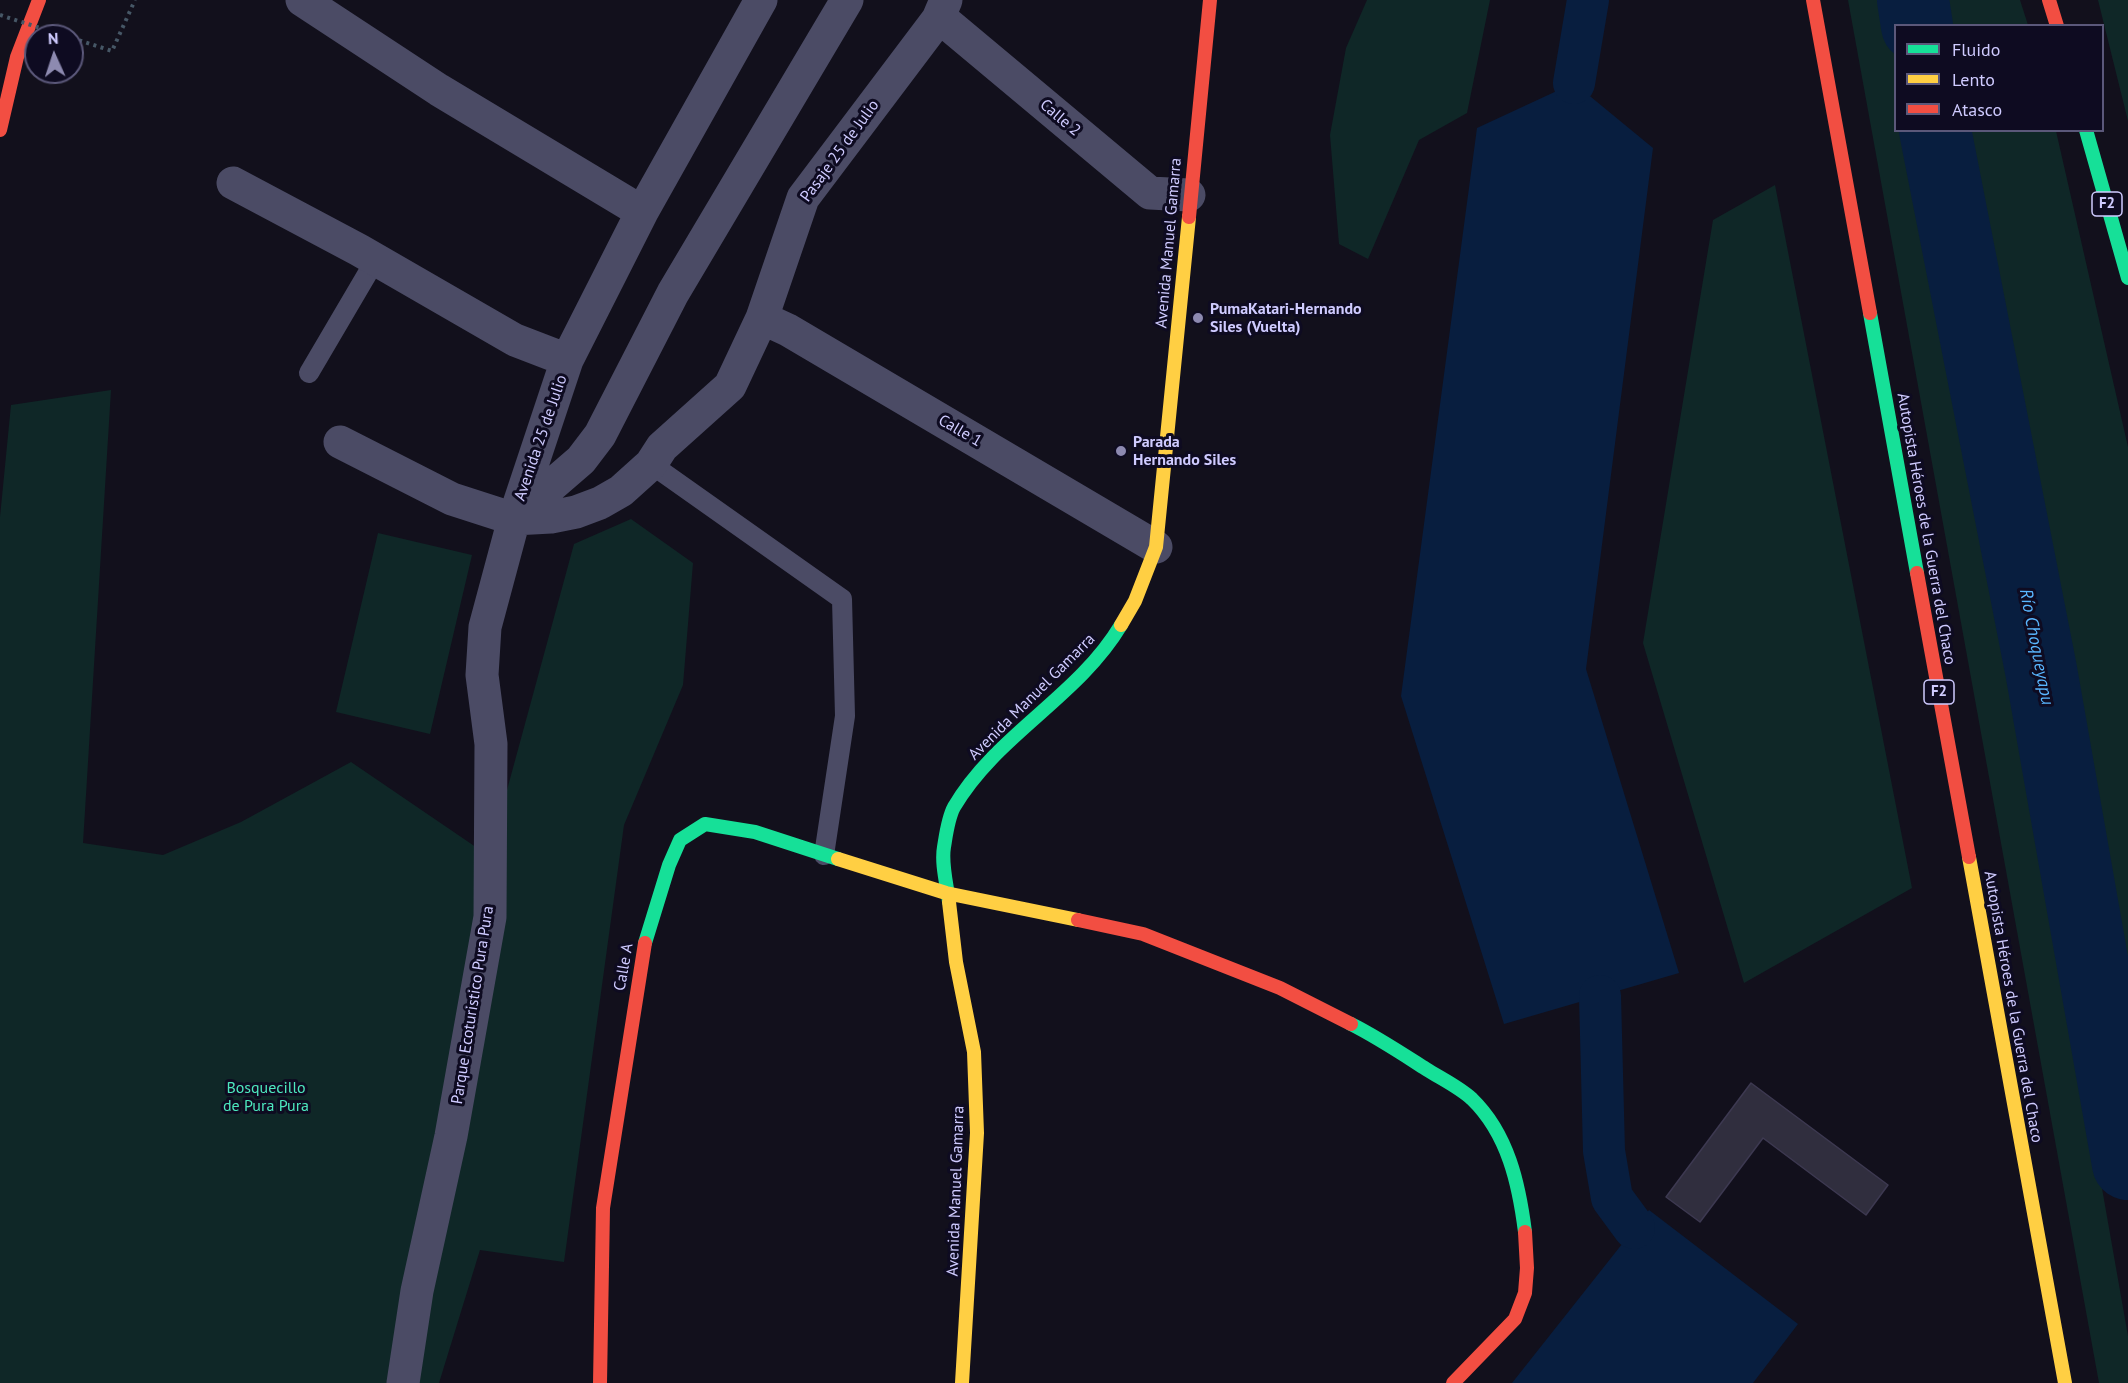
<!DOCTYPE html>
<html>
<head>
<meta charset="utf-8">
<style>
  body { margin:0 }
  #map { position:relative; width:2128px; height:1383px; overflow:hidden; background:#12101c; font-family:"PT Sans",sans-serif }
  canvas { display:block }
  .legend { position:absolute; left:1894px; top:24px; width:210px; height:108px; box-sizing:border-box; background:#0e0b21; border:2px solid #5b587a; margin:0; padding:8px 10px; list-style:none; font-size:18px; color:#cfcbff }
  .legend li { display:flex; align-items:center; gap:12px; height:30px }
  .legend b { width:30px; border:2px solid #5b587a }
  .north { position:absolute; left:24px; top:24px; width:60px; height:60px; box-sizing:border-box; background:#0e0b21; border:2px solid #5b587a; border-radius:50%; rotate:357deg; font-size:16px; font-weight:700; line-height:24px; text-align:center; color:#cfcbff }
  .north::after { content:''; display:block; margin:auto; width:21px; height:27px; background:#8d8ab0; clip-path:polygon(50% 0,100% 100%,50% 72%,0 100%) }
</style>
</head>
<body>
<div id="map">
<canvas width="2128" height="1383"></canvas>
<ul class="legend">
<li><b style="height:8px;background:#16e098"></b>Fluido</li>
<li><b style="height:8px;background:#ffcf43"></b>Lento</li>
<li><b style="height:8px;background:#f24e42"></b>Atasco</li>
</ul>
<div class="north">N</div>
</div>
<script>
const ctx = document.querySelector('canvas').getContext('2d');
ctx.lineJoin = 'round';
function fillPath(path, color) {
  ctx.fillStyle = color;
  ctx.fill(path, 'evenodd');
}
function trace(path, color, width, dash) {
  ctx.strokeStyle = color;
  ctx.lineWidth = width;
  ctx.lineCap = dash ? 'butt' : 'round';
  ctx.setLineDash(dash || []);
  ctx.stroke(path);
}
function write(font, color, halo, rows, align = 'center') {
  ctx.font = font + ' "PT Sans",sans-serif';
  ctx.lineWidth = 6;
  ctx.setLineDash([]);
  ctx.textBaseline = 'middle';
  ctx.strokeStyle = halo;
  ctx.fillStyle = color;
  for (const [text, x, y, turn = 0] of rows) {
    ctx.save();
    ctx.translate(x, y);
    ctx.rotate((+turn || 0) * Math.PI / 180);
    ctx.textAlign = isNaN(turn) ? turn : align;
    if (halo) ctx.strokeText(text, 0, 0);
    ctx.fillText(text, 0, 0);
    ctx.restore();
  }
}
fillPath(new Path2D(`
  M1367,0H1490L1467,113L1419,140L1368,259L1339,244L1330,135L1346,48Z
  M1848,0H1893L1897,25L1896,26V130L1916,131L2128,1336V1383H2099Z
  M1940,0H2020L2028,25H1945Z
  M2098,0H2128V121Z
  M1964,131H2056L2128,447V1035Z
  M1775,185L1912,888L1744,983L1643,643L1713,220Z
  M111,390L83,843L163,855L241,822L351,762L489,856L574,544L631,519L693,563L683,685L624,825L564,1262L480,1250L439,1383H0V517L11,405Z
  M378,533L472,555L430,734L336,712Z`), '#0f2727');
fillPath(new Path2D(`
  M1574,83L1653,148L1586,669L1679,973L1504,1024L1401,696L1477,128Z
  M1649,1210L1798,1324L1753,1383H1512Z`), '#081e3f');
trace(new Path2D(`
  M1574,83L1588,0
  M1600,996L1604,1151L1612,1198L1634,1228`), '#081e3f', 42);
trace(new Path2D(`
  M1913,0L1917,26
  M1935,130L2041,670L2128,1164`), '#081e3f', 72);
const building = new Path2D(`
  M1751,1083L1888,1185L1866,1215L1763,1138L1700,1222L1666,1197Z`);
fillPath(building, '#302e3e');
trace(building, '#3d3951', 1.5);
trace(new Path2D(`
  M72,38L112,51L135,0`), '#465766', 4, [3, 4.5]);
trace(new Path2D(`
  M309,373L376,259
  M651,464L842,599L845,716L824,855`), '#4b4b65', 20);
trace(new Path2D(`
  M302,0L439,90L642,212
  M938,19L949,25L1150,193L1189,195
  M233,183L359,250L515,340L567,360
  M762,318L788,330L1156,547
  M340,442L452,499L514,519L551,517L576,512L600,503L621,491L651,464L662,447L730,386L762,318L803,198L938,19L946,0
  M515,517L581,460L600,435L673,293L847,0
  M403,1383L417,1291L451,1136L490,917L491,744L482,675L485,627L514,519L567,360L642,212L761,0`), '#4b4b65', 33);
trace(new Path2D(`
  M2086,130L2128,278
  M1870,313L1917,573
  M949,902C947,885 941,864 944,847C946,835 948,818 954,807C996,735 1078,697 1121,625
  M645,943L669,865L680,840L705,824L755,832L838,859
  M1351,1024C1377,1037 1401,1053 1426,1069C1440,1078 1459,1087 1472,1099C1508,1134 1519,1184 1525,1232`), '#16e098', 14);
trace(new Path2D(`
  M1121,625L1135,601L1156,547L1189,217
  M1969,857L2065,1383
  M838,859L946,893L1078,920
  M949,902L956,962L974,1052L977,1133L962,1383`), '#ffcf43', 14);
trace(new Path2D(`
  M1813,0L1870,313
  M2049,0L2057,26
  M0,130L17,57L39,0
  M1189,217L1210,0
  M1917,573L1969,857
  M1078,920L1143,934L1280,988L1351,1024
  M600,1383L603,1208L645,943
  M1453,1383L1515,1319L1525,1293L1527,1268L1525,1232`), '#f24e42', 14);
trace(new Path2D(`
  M0,15L65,36`), '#465766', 4, [3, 4.5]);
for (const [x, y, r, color] of [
  [1198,318,6,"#8d8ab0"],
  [1121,451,6,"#8d8ab0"]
]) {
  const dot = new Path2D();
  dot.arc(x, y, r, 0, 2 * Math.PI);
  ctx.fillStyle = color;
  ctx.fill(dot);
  trace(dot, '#0e0b21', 2);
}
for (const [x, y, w] of [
  [2107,204,30],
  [1939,692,30]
]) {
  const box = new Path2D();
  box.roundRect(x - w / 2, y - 12, w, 24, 4.5);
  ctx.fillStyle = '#0e0b21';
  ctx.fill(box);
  trace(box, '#cfcbff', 1.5);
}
write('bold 15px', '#cfcbff', null, [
  ["F2",2107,204],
  ["F2",1939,692]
]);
write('16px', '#cfcbff', '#0e0b21', [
  ["Calle 2",1060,118,40],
  ["Pasaje 25 de Julio",840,151,-54],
  ["Avenida Manuel Gamarra",1169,243,-85],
  ["Calle 1",960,431,30],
  ["Avenida 25 de Julio",541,438,-71],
  ["Autopista Héroes de la Guerra del Chaco",1926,529,80],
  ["Avenida Manuel Gamarra",1032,697,-45],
  ["Calle A",624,967,-80],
  ["Parque Ecoturistico Pura Pura",473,1005,-81],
  ["Autopista Héroes de la Guerra del Chaco",2013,1007,80],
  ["Avenida Manuel Gamarra",956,1191,-88]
]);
write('bold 16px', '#cfcbff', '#0e0b21', [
  ["PumaKatari-Hernando",1210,309],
  ["Siles (Vuelta)",1210,327],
  ["Parada",1133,442],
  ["Hernando Siles",1133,460]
], 'left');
write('16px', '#4de8be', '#0e0b21', [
  ["Bosquecillo",266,1088],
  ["de Pura Pura",266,1106]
]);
write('italic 18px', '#59b6ff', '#0e0b21', [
  ["Río Choqueyapu",2036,647,79]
]);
</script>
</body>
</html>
